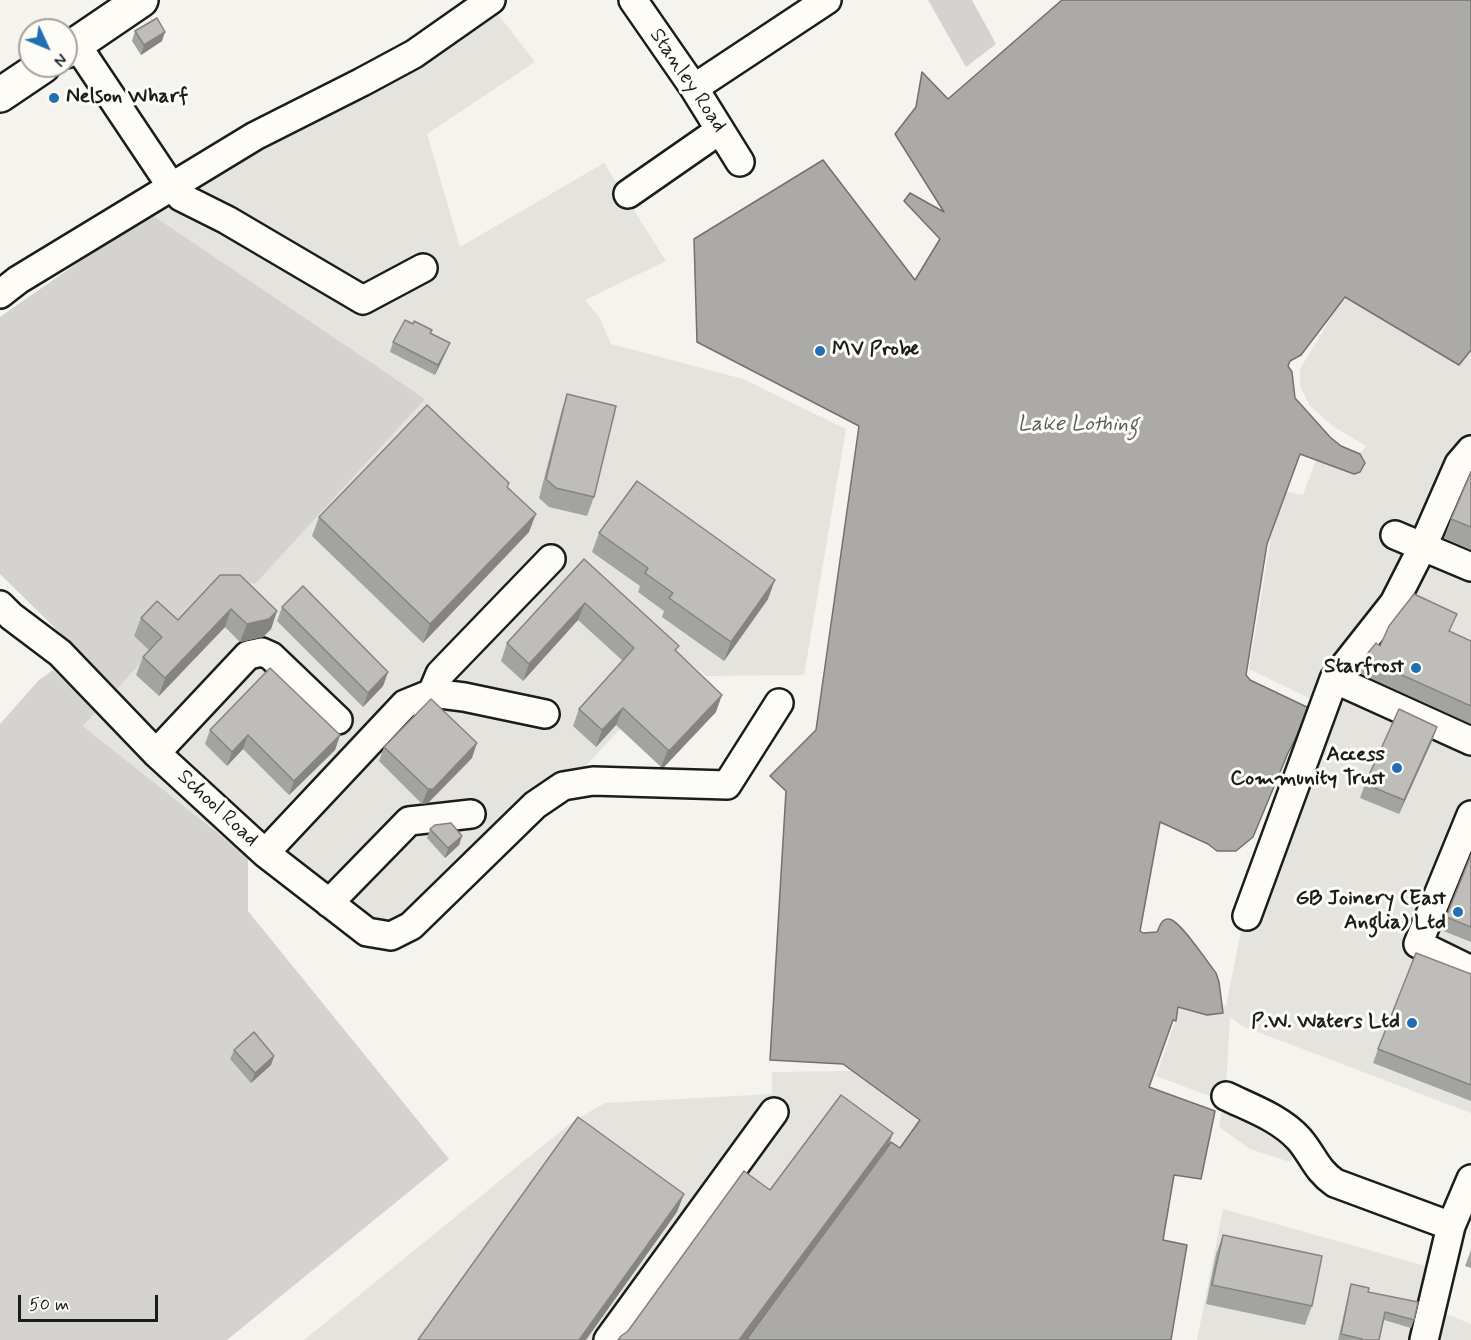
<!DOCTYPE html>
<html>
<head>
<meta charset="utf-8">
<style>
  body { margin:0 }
  #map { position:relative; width:1471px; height:1340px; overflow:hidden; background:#f4f3ee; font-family:Mynerve,sans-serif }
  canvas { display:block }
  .north { position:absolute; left:18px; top:18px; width:60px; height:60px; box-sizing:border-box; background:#fdfcf7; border:2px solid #a3a29f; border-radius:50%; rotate:134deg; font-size:16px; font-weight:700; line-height:24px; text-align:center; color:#1c1c1c }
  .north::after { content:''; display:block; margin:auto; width:21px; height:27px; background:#1f6fb2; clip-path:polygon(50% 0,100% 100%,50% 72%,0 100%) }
  .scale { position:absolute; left:18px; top:1295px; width:140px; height:27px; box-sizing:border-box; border:3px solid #1c1c1c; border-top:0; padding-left:8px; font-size:18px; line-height:21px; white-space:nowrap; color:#1c1c1c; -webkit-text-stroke:4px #fdfcf7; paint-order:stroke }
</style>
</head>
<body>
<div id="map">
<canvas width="1471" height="1340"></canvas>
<div class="north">N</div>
<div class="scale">50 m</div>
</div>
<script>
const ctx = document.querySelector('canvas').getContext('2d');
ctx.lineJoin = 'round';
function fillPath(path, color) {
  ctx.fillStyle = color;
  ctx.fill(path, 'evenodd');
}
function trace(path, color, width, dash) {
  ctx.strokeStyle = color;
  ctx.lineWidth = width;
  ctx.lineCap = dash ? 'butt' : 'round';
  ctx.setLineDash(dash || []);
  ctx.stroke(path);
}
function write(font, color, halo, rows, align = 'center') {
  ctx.font = font + ' Mynerve,sans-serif';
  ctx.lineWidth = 6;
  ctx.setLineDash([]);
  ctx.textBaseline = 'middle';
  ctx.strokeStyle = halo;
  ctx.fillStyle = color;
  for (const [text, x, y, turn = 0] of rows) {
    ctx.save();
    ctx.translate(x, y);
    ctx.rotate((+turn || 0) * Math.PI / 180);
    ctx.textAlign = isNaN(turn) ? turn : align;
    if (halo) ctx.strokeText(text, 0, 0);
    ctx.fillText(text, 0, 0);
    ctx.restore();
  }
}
fillPath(new Path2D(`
  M465,0H487L535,62L427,134L460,247L604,163L666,261L585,300L599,317L611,344L743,379L846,429L804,675L706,676L685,659L581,771L384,947L248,857L83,726L220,577L135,204L434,35Z
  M1351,292L1463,360L1471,350V1113L1242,1026L1230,1017L1226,1087L1299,1139L1290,1162L1250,1149L1219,1127L1223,1101L1156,1076L1184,997L1226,1006L1246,906L1262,863V832L1313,705L1311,699L1249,669L1271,537L1285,491L1303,495L1318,455L1351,464L1366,446L1334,427L1309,405L1300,386V369L1332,316Z
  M852,1071L920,1120L754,1340H304L572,1122L605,1103L772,1094V1072Z
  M1223,1209L1447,1272L1446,1314L1471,1324V1340H1197Z`), '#e4e3de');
fillPath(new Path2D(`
  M928,0H972L996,44L966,67Z
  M149,213L425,399L255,584L220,577L117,689L0,574V317Z
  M53,670L97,711L83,726L248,857V911L449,1159L227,1340H0V724L38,681Z`), '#d4d3cf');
const water = new Path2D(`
  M1062,0H1471V350L1459,365L1345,297L1301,355L1290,361L1288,366L1292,372L1295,398L1330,437L1341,446L1360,454L1365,463L1360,472L1354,474L1300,454L1267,544L1246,675L1250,680L1311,709L1288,753L1253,837L1236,851H1217L1208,844L1160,822L1140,931L1143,933L1157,932C1160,926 1162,918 1169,919C1179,919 1208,963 1216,973L1219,982L1223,1013L1207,1015L1178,1007L1176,1021L1173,1020L1149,1087L1215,1111L1201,1179L1174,1175L1163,1240L1187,1245L1171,1340H746L891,1142L900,1148L920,1120L843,1064L770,1060L786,791L770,776L816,730L859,426L697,342L694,239L823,160L915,280L940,239L904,201L910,193L944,212L895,134L916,107L922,72L948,99Z`);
fillPath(water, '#abaaa6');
trace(water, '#72716f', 1.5);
const minor = new Path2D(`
  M633,0L694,88L740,162
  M76,44L171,186L181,197L227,220L363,300L423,268
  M694,88L827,0
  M628,194L720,130
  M0,294L18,280L255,136L362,82L414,54L491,0
  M1395,535L1471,567
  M0,605L11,616L60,653L156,753L265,853L405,704L432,693L464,697L545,714
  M1334,679L1471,741
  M432,693L440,674L551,559
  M156,753L248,655L262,652L271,656L338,720
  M1471,815L1418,944L1471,970
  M265,853L367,932L391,936L411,926L535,805L563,786L593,781L727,785L779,703
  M329,903L409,821L471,814
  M1247,916L1334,679L1394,603L1423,546L1459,464L1471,450
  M1226,1096C1251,1108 1280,1118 1299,1139C1313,1155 1316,1170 1335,1183L1451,1226
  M608,1340L774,1112
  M1424,1340L1451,1226L1471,1179`);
const major = new Path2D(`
  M66,51L141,0
  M0,95L43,66`);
trace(minor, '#1c1c1c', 32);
trace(major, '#1c1c1c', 38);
trace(minor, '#fdfcf7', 27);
trace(major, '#fdfcf7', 33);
fillPath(new Path2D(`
  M135,31L162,41L141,55L132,41Z
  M431,333L446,352L435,375L390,352L393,342Z
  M567,394L594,497L587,516L549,507L539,498L561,413Z
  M1471,472V550L1444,538L1451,519Z
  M508,488L529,532L423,643L312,536L319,517Z
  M599,533L768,599L724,661L662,617L664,611L638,592L640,586L592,552Z
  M584,559L677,652L716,712L664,767H661L616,725L596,747L573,726L579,709L623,661L578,620L523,681L501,661L507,643Z
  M220,575L277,611L271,629L263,637L240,642L225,627L159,696L136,675L143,657L149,650L134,636L141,618L178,620Z
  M282,607L388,672L383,686L363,707L277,621Z
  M1450,632L1471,641V724L1359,673L1364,658L1380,646Z
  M1437,727L1432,741L1399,814L1360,798L1365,784Z
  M210,730L340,735L335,750L289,795L243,749L227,766L205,744Z
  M384,747L472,758L428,803L422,804L379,761Z
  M430,829L462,836L459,845L445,858L427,838Z
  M1471,855V942L1441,930Z
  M1471,974V1101L1373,1063L1378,1049Z
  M234,1050L274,1056L271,1065L251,1083L230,1059Z
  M1223,1235L1312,1306L1305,1325L1206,1304L1216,1254Z
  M1471,1250V1268L1465,1266Z
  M1351,1284L1368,1292L1414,1320L1411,1328L1384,1320L1379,1340H1338L1349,1292Z`), '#a3a3a0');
fillPath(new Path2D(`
  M165,32L162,41L141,55L144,45Z
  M450,343L446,352L435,375L438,365Z
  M536,514L529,532L423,643L430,624Z
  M775,580L768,599L724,661L731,642Z
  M585,603L578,620L523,681L529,664Z
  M231,609L225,627L159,696L165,678Z
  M277,611L271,629L263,637L240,642L247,624Z
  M388,672L383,686L363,707L368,693Z
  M722,695L716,712L664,767H661L668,750Z
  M623,708L616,725L596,747L602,730Z
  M1437,727L1432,741L1399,814L1404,800Z
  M248,735L243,749L227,766L232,752Z
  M340,735L335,750L289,795L294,781Z
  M477,743L472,758L428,803L422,804L428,789Z
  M462,836L459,845L445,858L448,848Z
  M274,1056L271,1065L251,1083L255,1073Z
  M893,1133L886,1151L746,1340H739Z
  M684,1194L677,1212L586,1340H579Z`), '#858482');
const building = new Path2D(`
  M157,18L165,32L144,45L135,31Z
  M405,320L413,324L414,321L432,330L430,333L450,343L438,365L393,342Z
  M567,394L616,406L594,497L556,488L546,479Z
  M427,405L509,483L507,487L536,514L430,624L319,517Z
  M1471,472V527L1451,519Z
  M637,481L775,580L731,642L669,598L673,593L645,573L648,568L599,533Z
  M584,559L679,646L675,650L722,695L670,750H668L623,708L602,730L579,709L634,648L585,603L529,664L507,643Z
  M220,575H240L277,611L269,619L247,624L231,609L165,678L143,657L162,637L141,618L157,601L178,620Z
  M303,586L388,672L368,693L282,607Z
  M1414,594L1457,614L1449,631L1471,641V706L1364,658L1376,643L1380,646L1389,626Z
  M270,668L340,735L294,781L248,735L232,752L210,730Z
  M431,699L477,743L433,789H428L384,747Z
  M1399,709L1437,727L1404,800L1365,784Z
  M451,823L462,836L448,848L430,829L435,825Z
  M1471,855V927L1446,917Z
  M1416,953L1471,974V1085L1378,1049Z
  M254,1032L274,1056L255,1073L234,1050Z
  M841,1095L893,1133L739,1340H618L621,1336L628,1331L744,1171L770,1190Z
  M578,1117L684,1194L579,1340H418Z
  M1223,1235L1322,1256L1312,1306L1212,1285Z
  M1351,1284L1369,1288L1368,1292L1418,1302L1414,1320L1385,1312L1379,1340H1362V1339L1341,1334Z`);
fillPath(building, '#bebdba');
trace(building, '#858482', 1.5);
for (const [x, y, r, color] of [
  [54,98,6,"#1f6fb2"],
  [820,351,6,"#1f6fb2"],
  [1416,668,6,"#1f6fb2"],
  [1397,768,6,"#1f6fb2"],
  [1458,912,6,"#1f6fb2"],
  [1412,1023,6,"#1f6fb2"]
]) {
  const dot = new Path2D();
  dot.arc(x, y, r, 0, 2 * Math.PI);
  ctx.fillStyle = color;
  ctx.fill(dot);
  trace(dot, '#fdfcf7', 2);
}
write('21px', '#1c1c1c', '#fdfcf7', [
  ["Stanley Road",687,81,56],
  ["School Road",217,809,43]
]);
write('bold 21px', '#1c1c1c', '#fdfcf7', [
  ["Nelson Wharf",66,98,"left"],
  ["MV Probe",832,351,"left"],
  ["Starfrost",1404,668],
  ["Access",1385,756],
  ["Community Trust",1385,780],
  ["GB Joinery (East",1446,900],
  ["Anglia) Ltd",1446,924],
  ["P.W. Waters Ltd",1400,1023]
], 'right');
write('italic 22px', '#5c5c5a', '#fdfcf7', [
  ["Lake Lothing",1078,425]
]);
</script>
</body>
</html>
